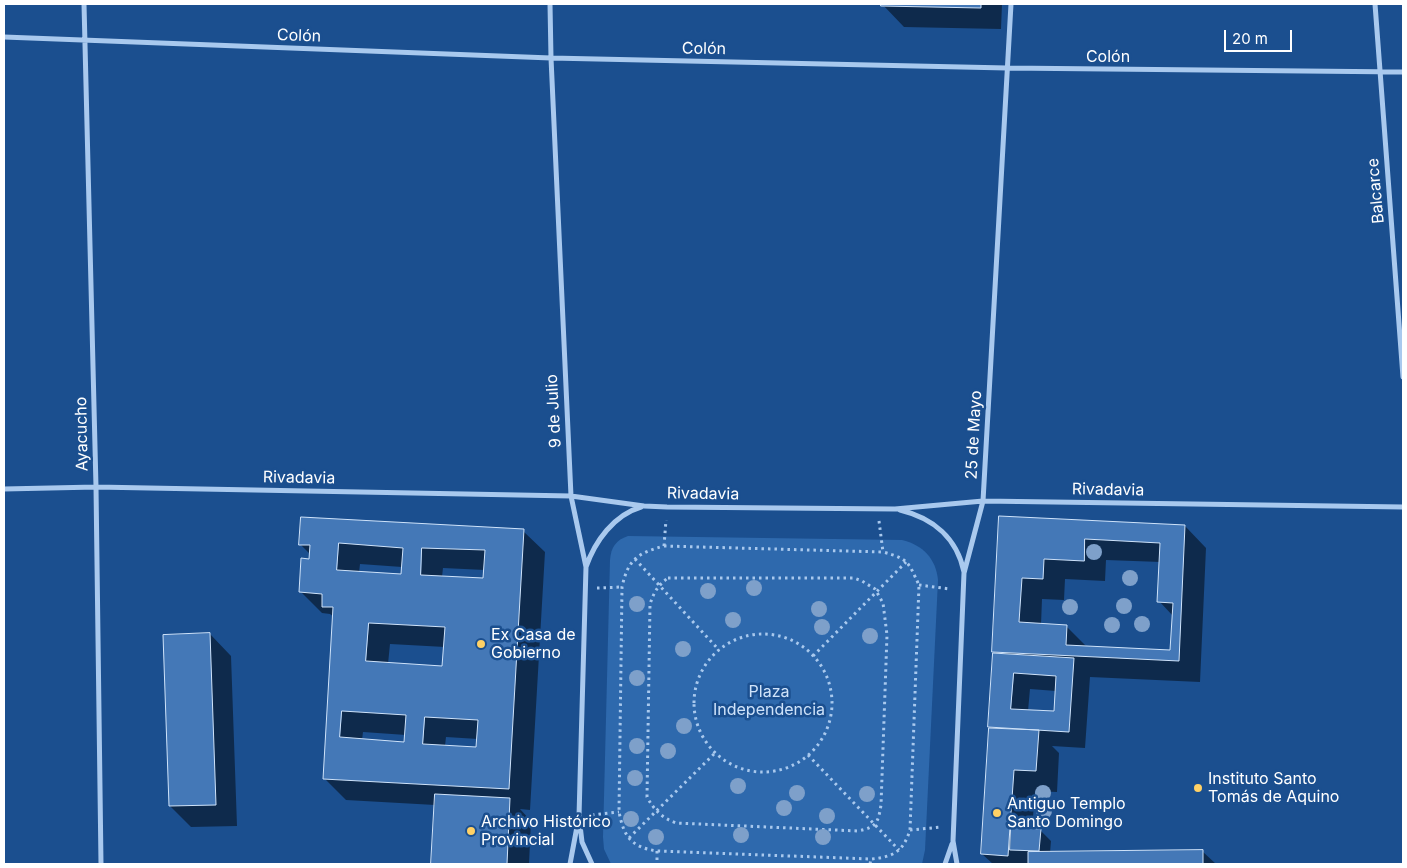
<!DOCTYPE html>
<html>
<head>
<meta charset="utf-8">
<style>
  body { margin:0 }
  #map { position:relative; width:1407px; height:868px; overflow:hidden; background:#1b4f8f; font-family:Inter,sans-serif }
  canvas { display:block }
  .frame { position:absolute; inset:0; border:5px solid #fff; pointer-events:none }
  .scale { position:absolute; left:1224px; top:30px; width:68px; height:22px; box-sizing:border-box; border:2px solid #fff; border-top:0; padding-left:6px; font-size:15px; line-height:18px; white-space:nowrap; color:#fff; -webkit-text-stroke:4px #1b4f8f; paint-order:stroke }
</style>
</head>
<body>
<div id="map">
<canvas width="1407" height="868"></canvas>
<div class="frame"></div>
<div class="scale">20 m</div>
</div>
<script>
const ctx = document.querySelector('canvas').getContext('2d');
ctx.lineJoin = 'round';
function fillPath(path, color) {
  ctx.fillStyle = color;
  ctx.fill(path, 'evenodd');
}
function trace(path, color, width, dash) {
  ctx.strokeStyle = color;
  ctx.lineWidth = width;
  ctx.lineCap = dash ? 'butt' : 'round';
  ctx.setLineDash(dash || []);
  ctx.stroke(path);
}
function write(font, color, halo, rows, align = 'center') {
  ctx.font = font + ' Inter,sans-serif';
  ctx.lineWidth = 5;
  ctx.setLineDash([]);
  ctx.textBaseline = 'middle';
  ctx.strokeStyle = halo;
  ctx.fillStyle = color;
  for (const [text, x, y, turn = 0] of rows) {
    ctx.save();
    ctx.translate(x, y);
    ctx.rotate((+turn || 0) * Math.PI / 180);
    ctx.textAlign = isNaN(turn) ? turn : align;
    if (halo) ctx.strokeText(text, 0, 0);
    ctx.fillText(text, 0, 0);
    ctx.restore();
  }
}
fillPath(new Path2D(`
  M628,536L902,540C923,545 936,559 938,580L925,850L922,864H611L604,849L603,837L610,560C611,547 616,540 628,536Z`), '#2e69ad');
fillPath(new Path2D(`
  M882,4H1002L1001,29L904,27Z
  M1000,517L1185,526L1206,548L1200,682L1090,677L1085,748L1052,746L1059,753L1057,792L1035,791L1032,830H1040L1051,841L1050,853L1202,851L1216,864H993L982,854L992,729L990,726L995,653ZM1106,560L1161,562L1159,601L1173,616L1172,651L1087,647L1066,626L1041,625L1042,599L1064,600L1065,579L1105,581ZM1030,689L1056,691L1055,712L1028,711Z
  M523,531L545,552L530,810L520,809L531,821L529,864H432L435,805L346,800L325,779L334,617L330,614L322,613L301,592L311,555L300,544ZM360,564L402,567V575L359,573ZM443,568L485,570V579L442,577ZM390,644L445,647L444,667L388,664ZM363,732L406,735L405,743L362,740ZM446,737L478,739L477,748L445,746Z
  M210,634L231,656L237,826L191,827L170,806Z`), '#0007');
const building = new Path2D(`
  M881,4H981V8L881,6Z
  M999,516L1185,525L1179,661L992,652ZM1085,539L1160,543L1157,602L1173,603L1170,650L1066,645L1067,625L1019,622L1022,578L1043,579L1044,559L1084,561Z
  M301,517L524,529L509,789L323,779L333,607H322V594L299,592L301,558L309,559L310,545H299ZM339,543L403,548L401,574L337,570ZM422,548L485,550L483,578L421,575ZM369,623L445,627L442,666L366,661ZM342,711L406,715L404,742L340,737ZM425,717L478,720L476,747L423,744Z
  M210,633L216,805L169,806L163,635Z
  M993,653L1074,658L1069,732L988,727ZM1014,673L1056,676L1054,711L1011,709Z
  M989,728L1039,730L1036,771L1014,770L1008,856L981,854Z
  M435,794L510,798L507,864H431Z
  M1011,827L1041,829L1039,851L1010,850Z
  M1203,850V864H1028V852Z`);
fillPath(building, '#4478b7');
trace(building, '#cfe3fa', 1);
trace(new Path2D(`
  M879,521L883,552
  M664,546L883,552C909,559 908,562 919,585L910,830C903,852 893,857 871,859L657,851C631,847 624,837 619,812L622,587C628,559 638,553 664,546Z
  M664,546L666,520
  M635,559L719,650
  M668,578H854L862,581L875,589L883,603L887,635L881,805C878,824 876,827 858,831L676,823C662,818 654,810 647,797L650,604C654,592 658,585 668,578Z
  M919,585L950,589
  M597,588L622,587
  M694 703a69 69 0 1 1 138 0a69 69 0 1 1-138 0Z
  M813,656L906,562
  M808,755L899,850
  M592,815L619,812
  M910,830L942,827
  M629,838L715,753
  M657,851V864
  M870,864L871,859`), '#a9c9ee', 3, [2.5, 4]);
trace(new Path2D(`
  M84,4L96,487L101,864
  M550,4L551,58L571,496L586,567L579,816L570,864
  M1375,4L1403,377
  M4,37L551,58L1007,68L1403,72
  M4,489L96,487L571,496L644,506L667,507L895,509L983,501L1403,507
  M900,510C933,518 957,538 964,572
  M586,567C595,541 614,515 641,507
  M580,825L582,842L592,864
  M945,864L952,844
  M957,864L953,841L964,573L983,501L1011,4`), '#a9c9ee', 5);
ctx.fillStyle = '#7ea0ca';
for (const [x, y] of [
  [1094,552],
  [1130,578],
  [754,588],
  [708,591],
  [637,604],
  [1124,606],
  [1070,607],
  [819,609],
  [733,620],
  [1142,624],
  [1112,625],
  [822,627],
  [870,636],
  [683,649],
  [637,678],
  [684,726],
  [637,746],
  [668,751],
  [635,778],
  [738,786],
  [797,793],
  [1043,793],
  [867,794],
  [784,808],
  [1044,811],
  [827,816],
  [631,819],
  [741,835],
  [656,837],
  [823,837]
]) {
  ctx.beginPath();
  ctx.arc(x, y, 8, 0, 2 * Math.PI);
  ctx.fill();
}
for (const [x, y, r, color] of [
  [481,644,5,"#ffd166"],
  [1198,788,5,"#ffd166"],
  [997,813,5,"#ffd166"],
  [471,831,5,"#ffd166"]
]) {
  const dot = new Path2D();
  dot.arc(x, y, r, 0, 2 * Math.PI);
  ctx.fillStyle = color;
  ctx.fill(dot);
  trace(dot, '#1b4f8f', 2);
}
write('16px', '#fff', '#1b4f8f', [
  ["Colón",299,36,2],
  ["Colón",704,49,1],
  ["Colón",1108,57],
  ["Balcarce",1376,191,-95],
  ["9 de Julio",554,411,-93],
  ["Ayacucho",82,434,-91],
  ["25 de Mayo",974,435,-87],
  ["Rivadavia",299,478,1],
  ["Rivadavia",1108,490,1],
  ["Rivadavia",703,494,1]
]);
write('16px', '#fff', '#1b4f8f', [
  ["Ex Casa de",491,635],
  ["Gobierno",491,653],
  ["Instituto Santo",1208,779],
  ["Tomás de Aquino",1208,797],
  ["Antiguo Templo",1007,804],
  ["Santo Domingo",1007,822],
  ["Archivo Histórico",481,822],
  ["Provincial",481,840]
], 'left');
write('16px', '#cfe3fa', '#1b4f8f', [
  ["Plaza",769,692],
  ["Independencia",769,710]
]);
</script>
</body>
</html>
